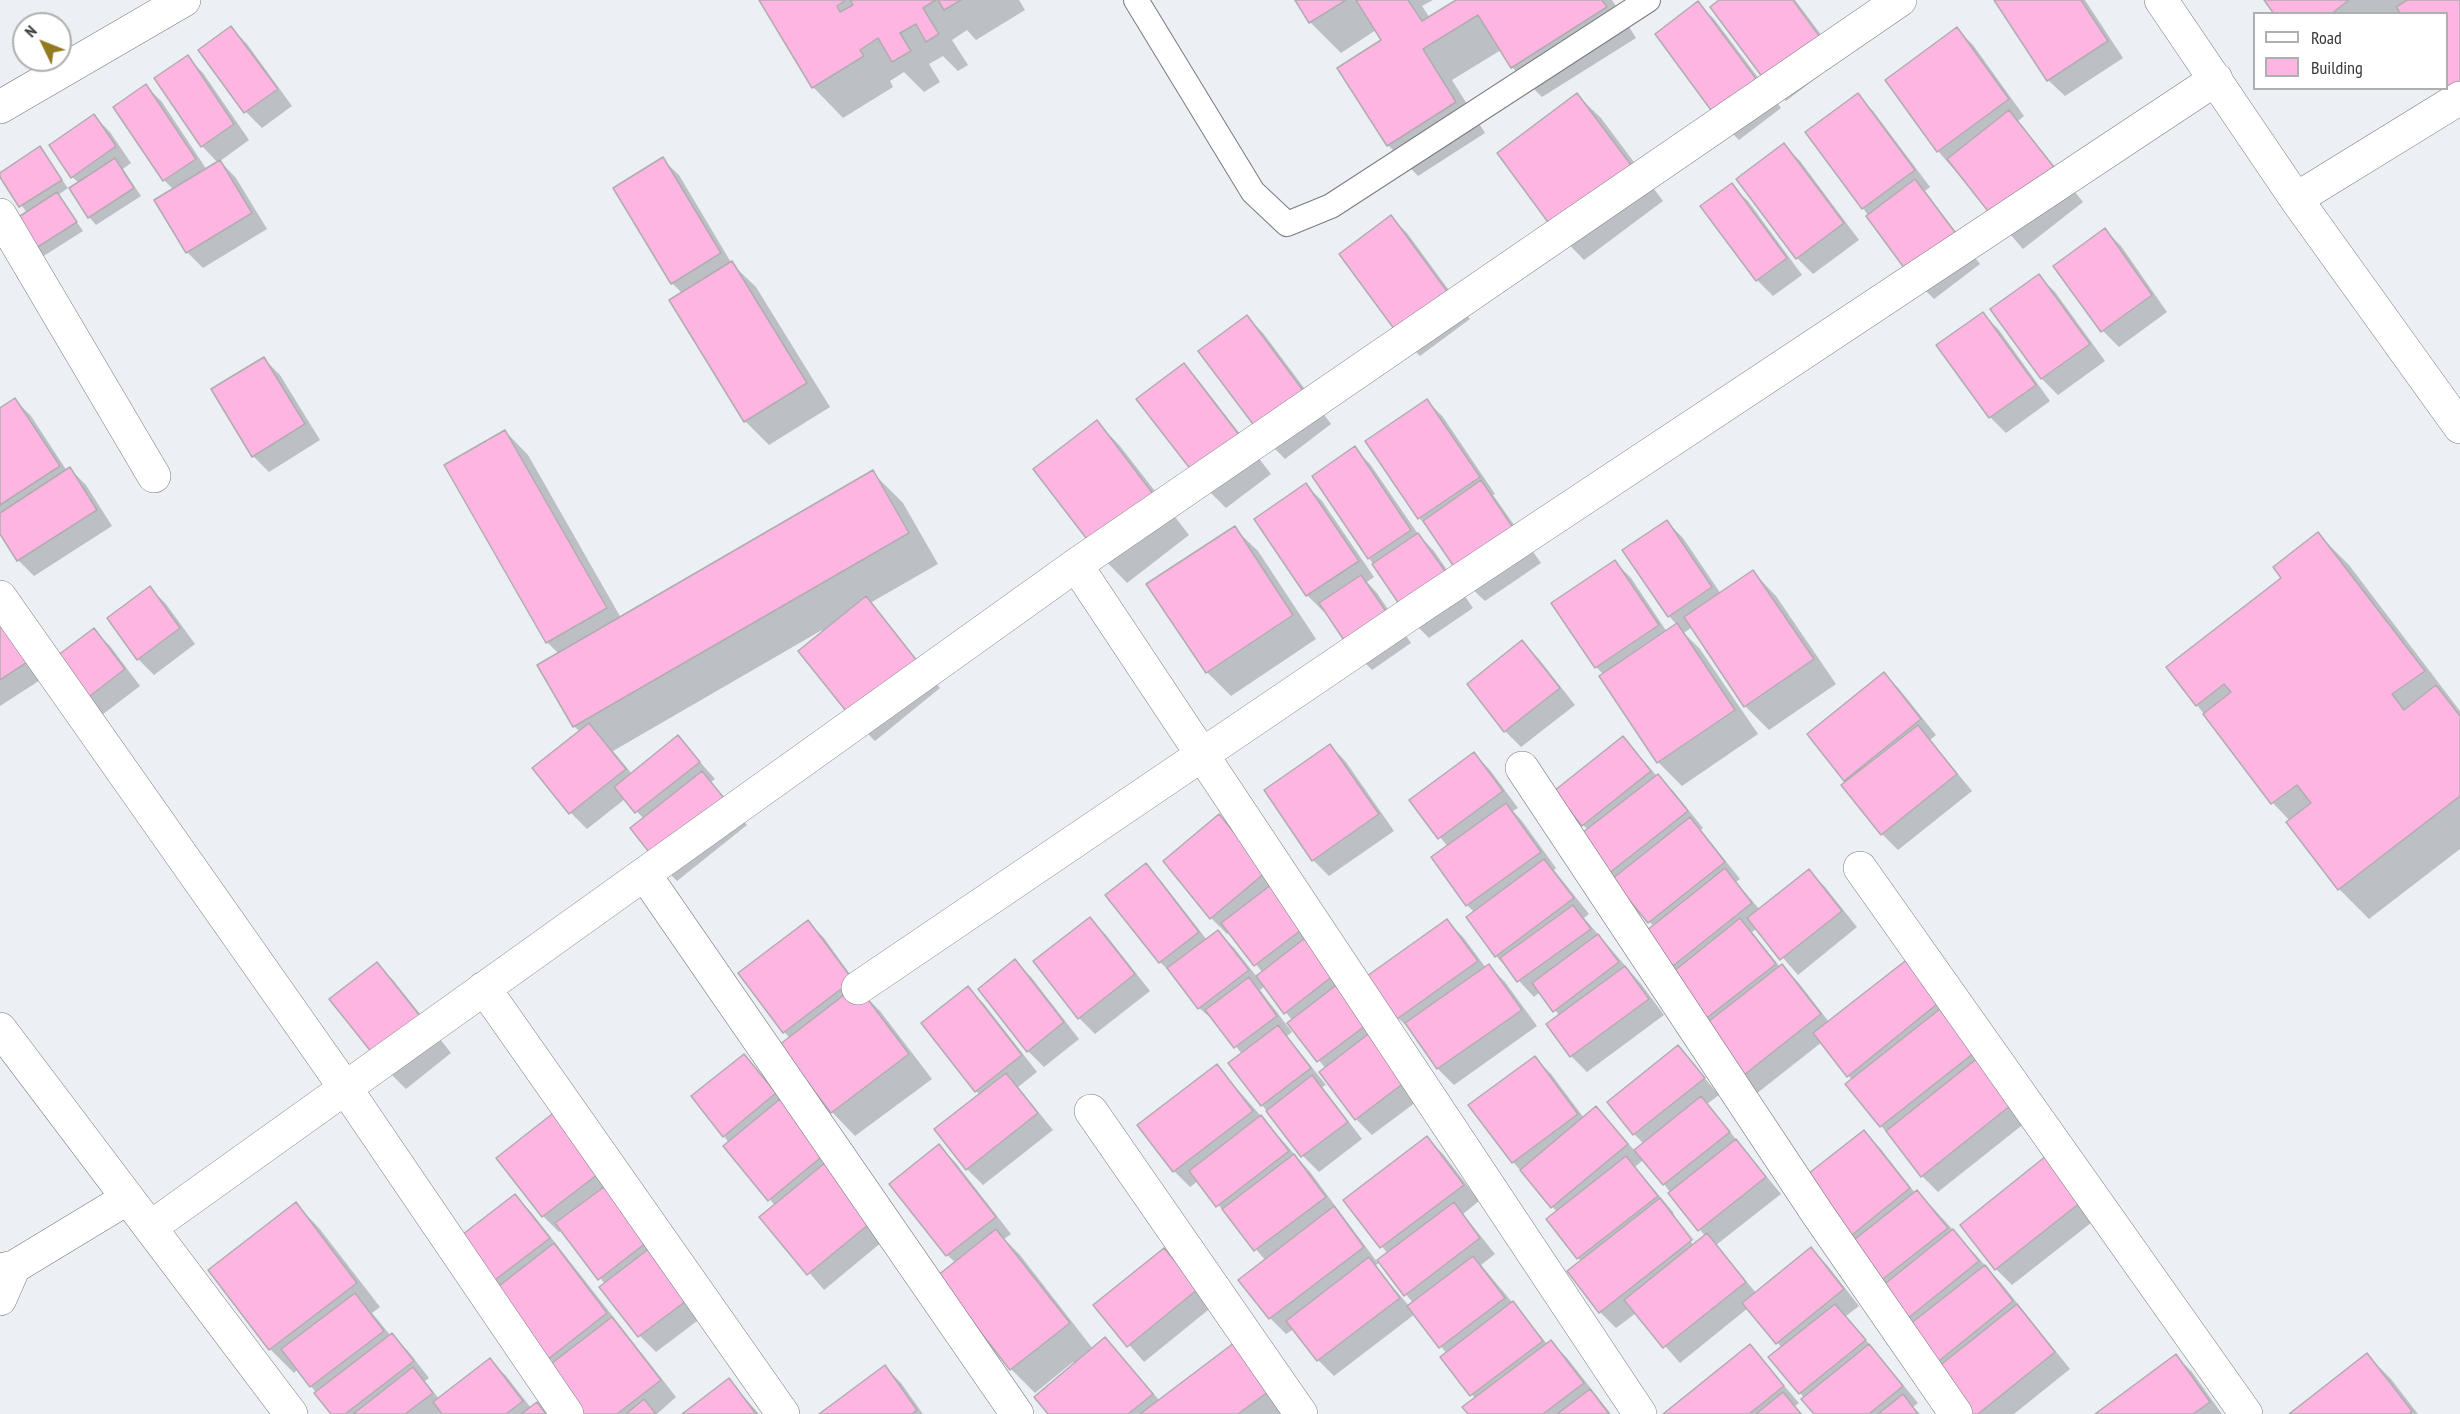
<!DOCTYPE html>
<html>
<head>
<meta charset="utf-8">
<style>
  body { margin:0 }
  #map { position:relative; width:2460px; height:1414px; overflow:hidden; background:#eceff4; font-family:"PT Sans Narrow",sans-serif }
  canvas { display:block }
  .legend { position:absolute; left:2253px; top:12px; width:195px; height:78px; box-sizing:border-box; background:#fff; border:2px solid #aeafaf; margin:0; padding:8px 10px; list-style:none; font-size:18px; color:#353738 }
  .legend li { display:flex; align-items:center; gap:12px; height:30px }
  .legend b { width:30px; border:2px solid #aeafaf }
  .north { position:absolute; left:12px; top:12px; width:60px; height:60px; box-sizing:border-box; background:#fff; border:2px solid #aeafaf; border-radius:50%; rotate:313deg; font-size:16px; font-weight:700; line-height:24px; text-align:center; color:#353738 }
  .north::after { content:''; display:block; margin:auto; width:21px; height:27px; background:#927a21; clip-path:polygon(50% 0,100% 100%,50% 72%,0 100%) }
</style>
</head>
<body>
<div id="map">
<canvas width="2460" height="1414"></canvas>
<ul class="legend">
<li><b style="height:8px;background:#fff"></b>Road</li>
<li><b style="height:16px;background:#feb5e2"></b>Building</li>
</ul>
<div class="north">N</div>
</div>
<script>
const ctx = document.querySelector('canvas').getContext('2d');
ctx.lineJoin = 'round';
function fillPath(path, color) {
  ctx.fillStyle = color;
  ctx.fill(path, 'evenodd');
}
function trace(path, color, width, dash) {
  ctx.strokeStyle = color;
  ctx.lineWidth = width;
  ctx.lineCap = dash ? 'butt' : 'round';
  ctx.setLineDash(dash || []);
  ctx.stroke(path);
}
fillPath(new Path2D(`
  M760,0H1019L1025,10L976,40L967,30L952,40L968,65L958,71L943,56L929,64L940,82L924,92L904,72L890,81L893,87L843,118L813,87Z
  M1297,0H1433L1422,6L1430,18L1458,0H1612L1636,38L1542,97L1512,67L1501,50L1452,80L1485,133L1418,176L1388,145L1383,41L1376,30L1341,53L1310,22Z
  M1721,0H1795L1840,60L1786,101L1770,85Z
  M1996,0H2085L2123,58L2065,96L2048,80Z
  M2266,0H2460L2446,14H2276Z
  M1698,3L1714,19L1781,108L1739,140L1723,124Z
  M231,28L247,44L292,106L262,128L246,112L201,50Z
  M1957,29L1973,45L2024,116L2018,121L2083,202L2023,249L1938,151Z
  M187,57L203,73L249,140L220,161L236,178L267,229L203,268L187,252L174,190L164,180L115,107L146,86L162,102L207,170L218,163L202,146Z
  M1577,95L1601,118L1663,201L1584,260L1561,236Z
  M1857,95L1873,111L1930,187L1925,191L1980,264L1934,299L1918,283L1807,132Z
  M94,116L110,132L131,163L123,169L141,196L96,225L89,217L79,183L72,177Z
  M1784,145L1800,161L1859,240L1813,274L1797,258Z
  M39,148L68,188L58,195L83,231L42,257L34,249L27,213L0,175Z
  M662,159L679,175L732,264L756,287L830,407L769,445L745,421L671,300L682,293L672,283Z
  M1731,185L1748,201L1802,275L1773,296L1757,280Z
  M1391,217L1407,233L1470,319L1420,356L1404,340Z
  M2105,230L2121,246L2167,312L2119,347L2103,331Z
  M2039,276L2055,292L2105,361L2058,395L2042,379L1992,309Z
  M1983,314L1999,330L2050,401L2006,433L1990,417Z
  M1247,317L1263,333L1331,424L1285,459L1269,443Z
  M264,359L280,375L320,440L269,472L253,456Z
  M1183,365L1199,381L1271,474L1226,508L1210,492Z
  M15,400L31,416L67,471L70,469L86,485L112,526L34,576L18,560L0,531V410Z
  M1426,400L1443,417L1495,494L1493,495L1541,563L1485,601L1468,585L1431,530L1419,518Z
  M1097,422L1120,446L1189,535L1127,583L1104,559Z
  M505,431L528,455L621,618L872,472L903,503L938,564L870,603L940,688L875,741L859,725L822,630L613,751L632,774L678,737L715,779L711,782L747,825L677,881L661,865L644,819L625,799L587,829L571,813L534,768L580,732L574,726L559,654L547,642Z
  M1354,448L1370,464L1418,534L1434,551L1473,608L1429,638L1413,622L1369,558Z
  M1306,485L1322,501L1374,577L1367,582L1377,593L1411,643L1372,670L1356,654L1326,610L1323,611L1307,595L1256,519Z
  M1667,522L1683,538L1721,594L1753,572L1776,596L1836,684L1769,730L1745,706L1692,627L1684,633L1700,649L1758,734L1682,786L1658,762L1604,675L1596,667L1615,562L1631,578L1667,632L1677,625L1669,616Z
  M1234,528L1258,551L1316,639L1231,696L1207,672Z
  M2318,534L2349,565L2460,711V849L2369,919L2339,889L2290,821L2273,803L2197,705L2283,579Z
  M150,588L166,604L195,644L154,675L138,659Z
  M0,622L48,664L93,630L110,646L140,686L90,724L48,675L0,706Z
  M1522,642L1538,658L1575,705L1521,747L1505,731Z
  M1884,674L1900,690L1936,735L1930,740L1972,791L1898,850L1882,834L1843,785L1847,782L1845,780Z
  M1623,738L1657,776L1674,792L1703,828L1701,830L1740,879L1736,882L1760,910L1809,871L1825,887L1857,927L1798,975L1757,928L1752,932L1780,967L1782,966L1798,982L1829,1022L1909,960L2045,1107L1938,1192L1922,1176L1847,1084L1852,1080L1822,1042L1756,1094L1700,1023L1654,927L1610,873L1588,830L1583,825Z
  M1330,745L1346,762L1394,831L1329,876L1313,860Z
  M1474,754L1490,770L1518,808L1513,811L1522,821L1556,868L1554,870L1589,914L1584,918L1641,984L1664,1015L1587,1072L1571,1056L1548,1025L1560,1016L1540,992L1534,997L1496,956L1474,912L1467,905L1448,847L1411,800Z
  M1219,816L1235,832L1428,1093L1372,1135L1356,1119L1326,1069L1289,1023L1292,1020L1265,986L1260,990L1292,1032L1287,1036L1326,1085L1322,1087L1362,1139L1319,1172L1303,1156L1262,1105L1242,1054L1217,1023L1199,1008L1176,978L1160,962L1107,895L1145,865L1161,881L1207,940L1218,932L1234,948L1257,977L1263,973L1230,932L1227,934L1211,918Z
  M1090,919L1106,935L1150,991L1095,1034L1079,1018L1035,962Z
  M1447,921L1463,937L1486,968L1489,966L1505,982L1537,1026L1454,1085L1438,1069L1414,1033L1398,1018Z
  M808,922L824,938L867,998L880,1011L932,1079L855,1136L832,1112L790,1038L784,1032Z
  M1015,961L1031,977L1079,1039L1044,1067L1028,1051L980,990Z
  M377,964L393,980L451,1053L406,1089L390,1073Z
  M968,988L984,1004L1037,1072L1018,1087L1053,1130L983,1185L967,1169L980,1095L976,1091Z
  M1678,1047L1719,1095L1707,1104L1781,1194L1716,1245L1757,1294L1811,1249L1827,1265L1859,1306L1846,1316L1918,1403L1913,1407L1920,1414H1816L1800,1393L1782,1348L1748,1308L1680,1363L1636,1313L1616,1328L1600,1312L1582,1262L1578,1258L1557,1212L1513,1162L1535,1058L1551,1074L1584,1118L1596,1108L1635,1151L1644,1144L1634,1134ZM1644,1159L1705,1236L1697,1243L1675,1216L1698,1245L1695,1247L1672,1217L1674,1215L1673,1212L1635,1167Z
  M744,1056L791,1110L888,1237L824,1290L762,1217L775,1206L724,1136Z
  M1217,1066L1310,1172L1377,1262L1388,1254L1345,1200L1427,1138L1443,1154L1479,1201L1463,1214L1495,1254L1481,1265L1547,1344L1551,1342L1567,1358L1611,1414H1469L1475,1399L1447,1354L1415,1314L1334,1376L1318,1360L1294,1329L1286,1334L1270,1318L1240,1280L1266,1261L1198,1181L1190,1187L1174,1171ZM1380,1262L1413,1303L1409,1306L1375,1266Z
  M556,1113L709,1312L656,1352L640,1336L602,1287L605,1284L562,1230L559,1232L543,1216Z
  M1864,1132L1880,1148L1915,1193L1933,1208L2001,1283L2070,1369L2014,1414H1968L1842,1251Z
  M939,1146L955,1162L1011,1234L1004,1239L1020,1255L1093,1349L1105,1339L1160,1401L1251,1332L1294,1414H1050L1075,1364L1073,1362L1035,1393L1011,1369L956,1263L947,1255Z
  M2046,1158L2096,1219L2012,1285L1996,1269Z
  M515,1196L531,1212L676,1397L657,1414H578L554,1364L492,1282Z
  M296,1204L319,1228L380,1307L372,1313L391,1336L392,1335L408,1351L429,1378L425,1381L439,1399L490,1360L506,1376L531,1408L537,1404L547,1414H332L298,1369L294,1373L270,1349Z
  M1164,1250L1213,1306L1144,1362L1095,1305Z
  M1750,1346L1799,1403L1795,1406L1802,1414H1666Z
  M2367,1355L2391,1379L2418,1414H2291Z
  M2176,1356L2192,1372L2222,1414H2097Z
  M885,1367L901,1383L923,1414H821Z
  M729,1380L759,1414H685Z`), '#0003');
const building = new Path2D(`
  M759,0H846L837,6L840,12L853,5L850,0H936L923,8L939,34L926,42L916,24L900,33L911,51L892,62L878,38L860,50L864,56L812,88Z
  M938,0H961L944,10Z
  M1295,0H1346L1309,23Z
  M1356,0H1408L1422,21L1456,0H1602L1607,7L1511,68L1478,15L1423,49L1456,102L1387,146L1337,68L1381,40Z
  M1719,0H1793L1825,44L1769,86L1710,7Z
  M1994,0H2081L2108,41L2047,81Z
  M2264,0H2349L2331,14H2274Z
  M2407,0H2460V84L2450,90L2446,84V14H2401L2396,7Z
  M1698,1L1766,92L1722,125L1655,34Z
  M231,26L278,89L244,113L198,50Z
  M1957,27L2009,99L1937,152L1885,80Z
  M188,55L234,124L201,147L154,78Z
  M146,84L196,159L163,181L113,107Z
  M1577,93L1640,177L1559,237L1497,153Z
  M1858,93L1915,170L1862,209L1805,132Z
  M2009,110L2068,185L2006,234L1947,159Z
  M94,114L116,146L71,178L49,145Z
  M1784,143L1844,223L1796,259L1736,179Z
  M40,146L62,180L19,207L0,177V173Z
  M663,157L721,253L671,284L613,188Z
  M115,158L134,188L88,218L69,188Z
  M220,160L252,213L186,253L154,200Z
  M1915,179L1966,247L1916,284L1866,216Z
  M1732,183L1787,258L1756,281L1700,206Z
  M57,192L77,222L33,250L14,220Z
  M1391,215L1455,302L1403,341L1339,254Z
  M2105,228L2152,295L2101,332L2053,266Z
  M732,261L807,383L744,422L669,300Z
  M2039,274L2090,344L2041,379L1990,309Z
  M1983,312L2036,385L1989,418L1936,345Z
  M1247,315L1316,408L1268,444L1198,351Z
  M264,357L305,424L252,457L211,389Z
  M1184,363L1256,457L1209,493L1136,399Z
  M15,398L60,466L0,505V408Z
  M1427,399L1480,477L1418,519L1365,441Z
  M1097,420L1166,511L1103,560L1033,469Z
  M505,430L607,608L546,643L444,465Z
  M1355,446L1411,530L1368,559L1312,476Z
  M70,467L97,510L17,561L0,534V513Z
  M873,470L909,533L573,727L537,665Z
  M1481,480L1526,547L1467,586L1423,521Z
  M1306,483L1359,561L1306,596L1254,519Z
  M1667,520L1712,587L1668,617L1622,550Z
  M1235,526L1293,615L1206,673L1146,584Z
  M2318,532L2425,671L2392,694L2404,710L2436,685L2460,716V796L2338,890L2286,822L2311,803L2297,785L2271,804L2203,714L2231,692L2224,684L2196,706L2166,667L2281,578L2273,567Z
  M1418,533L1459,591L1412,623L1372,564Z
  M1615,560L1659,625L1595,668L1551,603Z
  M1753,570L1814,659L1744,707L1684,617Z
  M1361,575L1396,626L1354,655L1319,603Z
  M150,586L180,628L137,660L107,618Z
  M866,596L925,671L858,726L798,651Z
  M0,620L38,655L0,680Z
  M1677,623L1735,710L1657,763L1599,676Z
  M94,628L125,669L73,709L41,668Z
  M1522,640L1560,688L1504,732L1467,684Z
  M1884,672L1921,719L1844,781L1807,734Z
  M589,723L626,769L569,814L532,768Z
  M1918,725L1957,774L1881,835L1841,785Z
  M678,735L700,762L635,813L614,787Z
  M1623,736L1651,771L1582,826L1554,791Z
  M1330,744L1379,814L1312,861L1264,790Z
  M1474,752L1503,791L1438,839L1409,800Z
  M702,771L732,808L660,866L630,828Z
  M1658,774L1688,811L1608,874L1578,836Z
  M1506,803L1541,852L1466,906L1431,857Z
  M1219,814L1266,872L1210,919L1163,861Z
  M1690,817L1725,862L1648,923L1612,879Z
  M1544,859L1574,898L1495,957L1466,917Z
  M1146,863L1199,932L1159,963L1105,895Z
  M1725,868L1752,903L1664,973L1636,939Z
  M1809,869L1842,911L1780,960L1747,918Z
  M1276,881L1309,924L1254,966L1221,923Z
  M1573,905L1591,929L1517,982L1500,958Z
  M1090,917L1135,974L1078,1019L1033,961Z
  M1740,918L1776,964L1699,1024L1663,980Z
  M1447,919L1478,961L1397,1019L1367,976Z
  M808,920L853,980L783,1033L738,973Z
  M1218,930L1249,970L1198,1009L1167,968Z
  M1598,934L1619,962L1553,1012L1532,983Z
  M1305,938L1334,975L1284,1014L1256,976Z
  M1909,958L1942,1000L1847,1077L1813,1033Z
  M1015,959L1064,1022L1027,1052L978,989Z
  M377,962L436,1036L389,1074L329,999Z
  M1489,964L1522,1010L1437,1069L1405,1023Z
  M1782,964L1821,1014L1739,1079L1699,1029Z
  M1625,966L1649,999L1570,1057L1546,1024Z
  M1249,977L1277,1016L1234,1048L1205,1010Z
  M1339,983L1369,1023L1317,1062L1287,1023Z
  M857,985L909,1054L831,1113L779,1045Z
  M968,986L1022,1055L975,1092L921,1023Z
  M1950,1001L1984,1045L1880,1127L1845,1084Z
  M1278,1025L1311,1068L1261,1106L1228,1063Z
  M1376,1028L1413,1076L1355,1120L1319,1072Z
  M1678,1045L1705,1078L1633,1135L1607,1102Z
  M1994,1045L2030,1090L1921,1177L1886,1131Z
  M744,1054L776,1093L723,1137L691,1096Z
  M1535,1056L1578,1114L1512,1163L1468,1105Z
  M1217,1064L1253,1111L1173,1172L1137,1125Z
  M1006,1073L1038,1113L966,1170L934,1129Z
  M1312,1075L1348,1122L1301,1157L1266,1111Z
  M1701,1096L1730,1132L1663,1185L1634,1150Z
  M780,1099L825,1154L768,1201L723,1146Z
  M1596,1106L1628,1144L1551,1208L1520,1170Z
  M556,1111L602,1171L542,1217L496,1158Z
  M1261,1115L1289,1151L1216,1207L1189,1171Z
  M1864,1130L1910,1188L1842,1243L1795,1184Z
  M1427,1136L1464,1185L1380,1248L1343,1200Z
  M1736,1139L1766,1177L1698,1231L1668,1193Z
  M939,1144L996,1217L946,1256L889,1184Z
  M1294,1154L1326,1197L1254,1251L1222,1209Z
  M1626,1156L1658,1196L1577,1259L1546,1219Z
  M2046,1156L2081,1202L1995,1270L1960,1225Z
  M826,1162L874,1220L807,1275L759,1217Z
  M608,1184L651,1239L598,1280L555,1223Z
  M1917,1190L1948,1228L1870,1289L1840,1251Z
  M515,1194L550,1238L491,1283L458,1238Z
  M1660,1198L1692,1240L1599,1313L1567,1271Z
  M296,1202L357,1283L269,1350L208,1270Z
  M1454,1202L1480,1238L1404,1296L1377,1260Z
  M1334,1206L1364,1247L1269,1319L1238,1280Z
  M996,1229L1070,1323L1010,1370L937,1276Z
  M1953,1229L1979,1261L1897,1327L1871,1295Z
  M1707,1233L1746,1282L1663,1348L1624,1300Z
  M554,1243L607,1313L547,1360L494,1290Z
  M655,1244L694,1295L638,1337L599,1287Z
  M1811,1247L1844,1289L1776,1344L1742,1303Z
  M1164,1248L1198,1289L1127,1347L1093,1305Z
  M1473,1256L1505,1298L1439,1348L1407,1306Z
  M1369,1257L1400,1298L1317,1361L1286,1321Z
  M1985,1265L2013,1301L1929,1369L1900,1332Z
  M355,1293L384,1331L310,1387L281,1349Z
  M1513,1301L1543,1341L1470,1396L1440,1357Z
  M1835,1304L1866,1340L1799,1394L1768,1357Z
  M2017,1304L2055,1352L1978,1414H1966L1933,1371Z
  M612,1317L661,1380L617,1414H576L543,1370Z
  M1251,1330L1287,1378L1238,1414H1140Z
  M392,1333L414,1361L345,1414H331L314,1393Z
  M1105,1337L1153,1394L1128,1414H1048L1034,1397Z
  M1551,1340L1584,1383L1543,1414H1468L1462,1407Z
  M1750,1344L1784,1386L1749,1414H1663Z
  M1869,1344L1903,1386L1869,1414H1814L1801,1399Z
  M2367,1353L2412,1411L2409,1414H2289Z
  M2176,1354L2210,1402L2193,1414H2095Z
  M490,1358L523,1401L506,1414H442L433,1402Z
  M885,1365L917,1410L912,1414H819Z
  M413,1367L433,1393L405,1414H353Z
  M729,1378L756,1414H682Z
  M1590,1389L1609,1414H1557Z
  M1783,1392L1801,1414H1756Z
  M1903,1394L1918,1414H1878Z
  M644,1399L656,1414H626Z
  M537,1402L546,1414H521Z`);
fillPath(building, '#feb5e2');
trace(building, '#b1acaf', 1.5);
const lane = new Path2D(`
  M1136,0L1253,192L1287,224L1331,206L1648,0`);
const street = new Path2D(`
  M2161,0L2296,199L2460,427
  M2296,199L2460,98
  M0,215L154,476
  M1076,565L1640,1414
  M0,597L346,1089L567,1414
  M1522,768L1817,1213L1956,1414
  M1860,868L2246,1414
  M645,875L1017,1414
  M484,988L783,1414
  M858,988L1423,605L2216,79
  M0,1029L291,1414
  M1091,1111L1301,1414
  M151,1227L1076,565L1900,0
  M0,1270L14,1267L128,1198
  M0,1299L14,1267`);
const secondary = new Path2D(`
  M0,107L184,0`);
trace(lane, '#787b7f', 26);
trace(street, '#787b7f', 34);
trace(secondary, '#787b7f', 34);
trace(lane, '#fff', 24);
trace(street, '#fff', 33);
trace(secondary, '#fff', 33);
</script>
</body>
</html>
